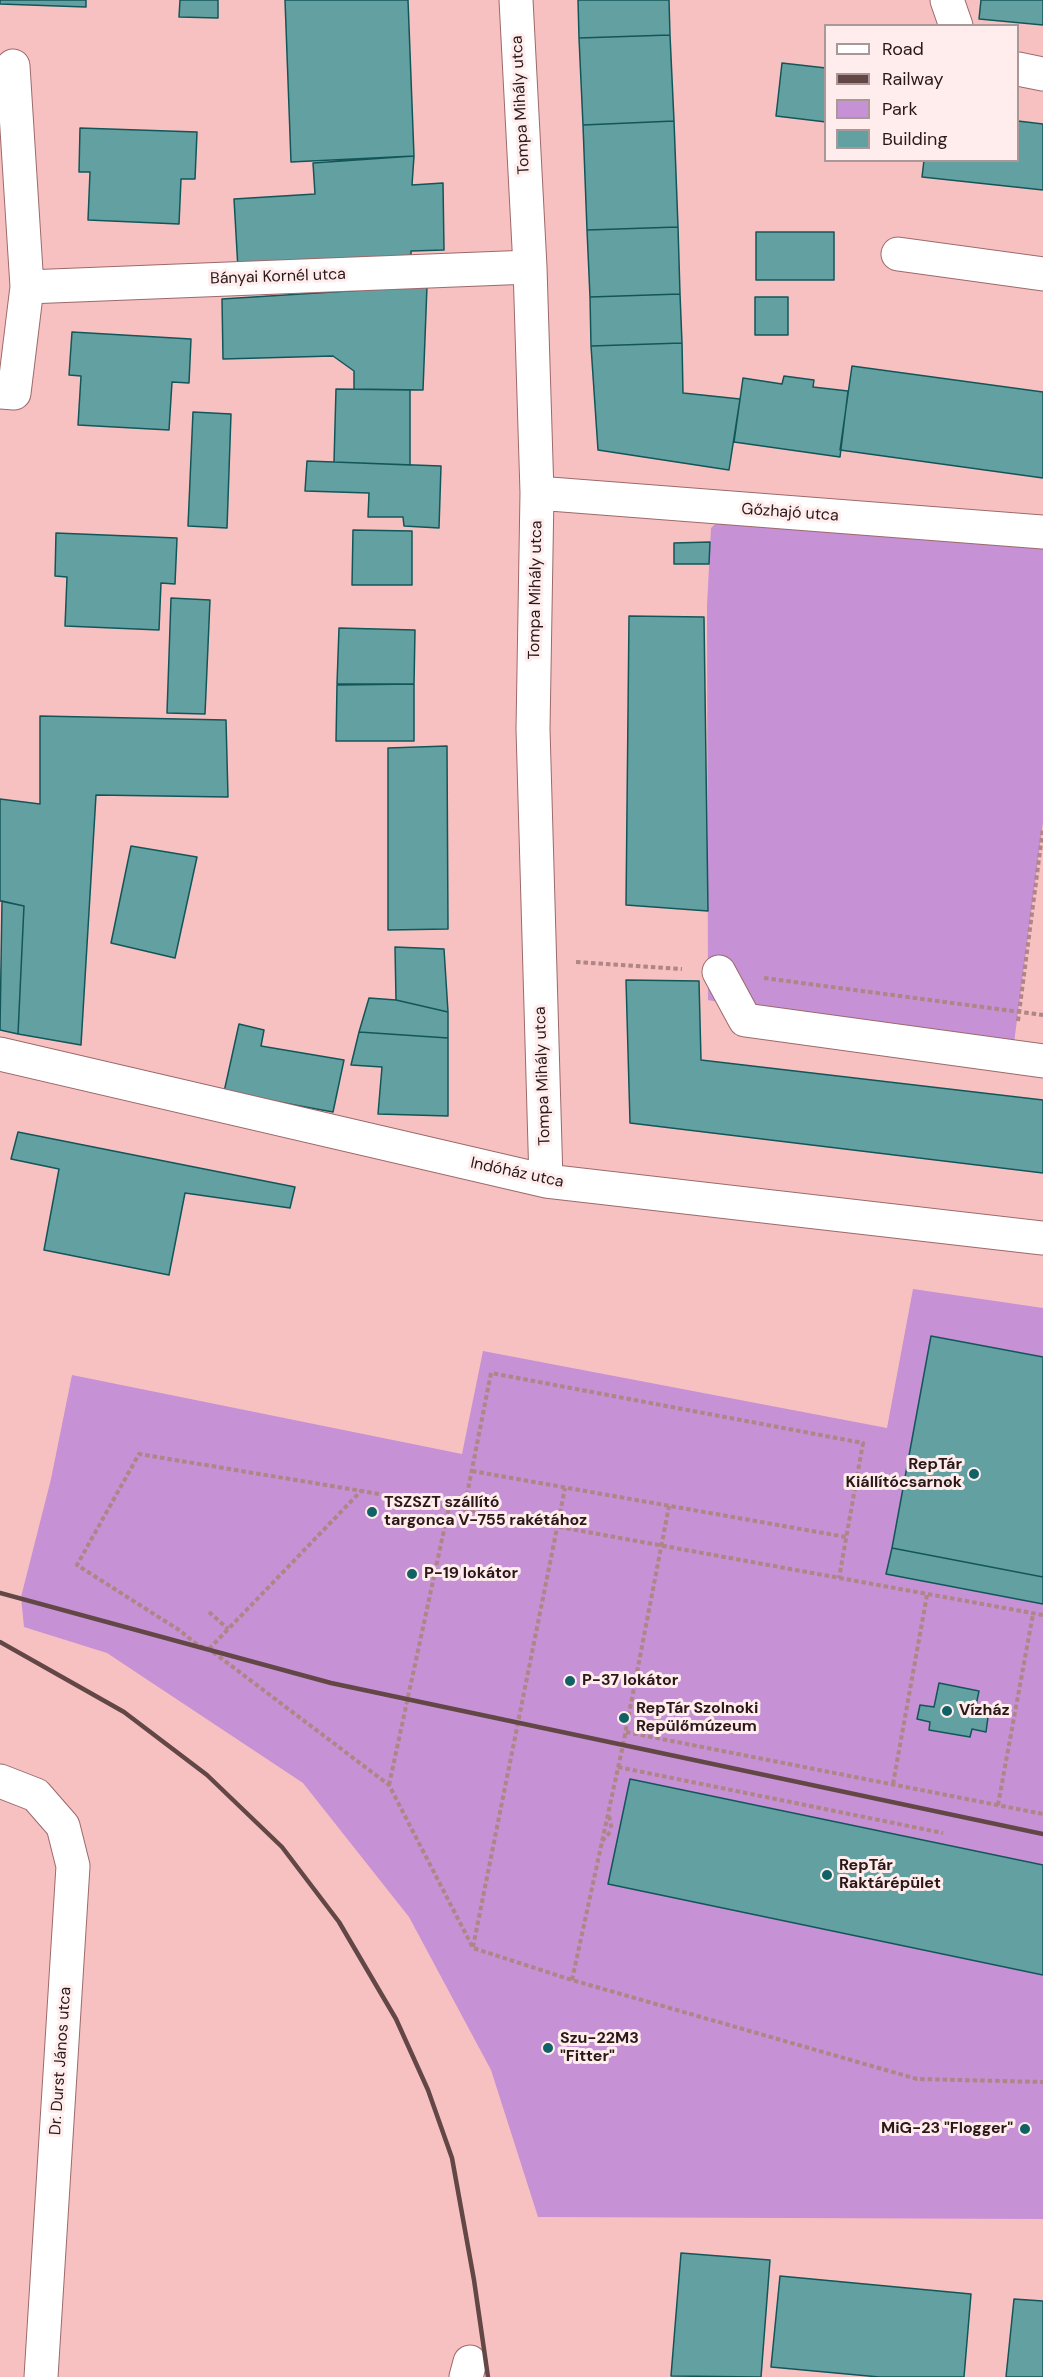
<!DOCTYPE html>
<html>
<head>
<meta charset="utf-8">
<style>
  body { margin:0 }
  #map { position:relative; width:1043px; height:2377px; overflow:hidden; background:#f8c1c1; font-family:"DM Sans",sans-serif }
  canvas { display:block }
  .legend { position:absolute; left:824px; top:24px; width:195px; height:138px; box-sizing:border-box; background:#feedec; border:2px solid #aa9797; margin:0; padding:8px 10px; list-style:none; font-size:18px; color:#2b1718 }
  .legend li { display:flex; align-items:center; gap:12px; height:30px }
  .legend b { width:30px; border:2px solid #aa9797 }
</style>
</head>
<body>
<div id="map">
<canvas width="1043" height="2377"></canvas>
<ul class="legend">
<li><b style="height:8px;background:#fff"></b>Road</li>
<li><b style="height:8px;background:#634646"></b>Railway</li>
<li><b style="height:16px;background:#c691d5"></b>Park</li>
<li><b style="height:16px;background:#63a0a2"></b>Building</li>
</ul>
</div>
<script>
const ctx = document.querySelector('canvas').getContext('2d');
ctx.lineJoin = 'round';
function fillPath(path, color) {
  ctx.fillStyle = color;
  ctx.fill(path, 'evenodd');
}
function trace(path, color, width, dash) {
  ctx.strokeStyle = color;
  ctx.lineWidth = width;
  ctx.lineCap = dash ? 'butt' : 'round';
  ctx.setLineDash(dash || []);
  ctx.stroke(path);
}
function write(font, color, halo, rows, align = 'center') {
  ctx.font = font + ' "DM Sans",sans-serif';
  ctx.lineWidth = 6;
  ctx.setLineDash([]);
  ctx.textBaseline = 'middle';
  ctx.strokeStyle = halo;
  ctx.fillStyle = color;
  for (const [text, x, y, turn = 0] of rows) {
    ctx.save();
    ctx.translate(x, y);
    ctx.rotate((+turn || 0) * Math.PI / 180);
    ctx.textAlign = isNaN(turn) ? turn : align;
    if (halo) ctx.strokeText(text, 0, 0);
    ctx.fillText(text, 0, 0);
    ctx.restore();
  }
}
fillPath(new Path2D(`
  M731,509L1043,536V822L1012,1058L708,1000L707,606L711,528Z
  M913,1289L1043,1308V2219L538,2217L491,2070L409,1917L303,1783L107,1653L24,1627L21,1597L51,1479L72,1375L462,1454L483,1351L887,1428Z`), '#c691d5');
const building = new Path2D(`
  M0,0H86V7L0,4Z
  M180,0H218V18L179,17Z
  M285,0H408L414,156L291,162Z
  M578,0H669L670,35L579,38Z
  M981,0H1043V25L979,19Z
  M670,35L674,121L583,125L579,38Z
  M782,63L826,68V122L776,116Z
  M674,121L678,227L587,230L583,125Z
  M1018,121L1043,124V190L922,177L924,160H1018Z
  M80,128L197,132L195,179H181L179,224L88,220L90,172H79Z
  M414,156L412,185L443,183L444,250L411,251V263L238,269L234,199L315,194L313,163Z
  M678,227L680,294L590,297L587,230Z
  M756,232H834V280H756Z
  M427,286L423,390L354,389V371L333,356L223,359L222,299Z
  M680,294L682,343L591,346L590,297Z
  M755,297H788V335H755Z
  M72,332L191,339L189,383L172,382L169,430L78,425L81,376L69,375Z
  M682,343L683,393L740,399L729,470L598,450L591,346Z
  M852,366L1043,392V478L840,450Z
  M784,376L814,380L813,387L848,391L840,457L734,442L743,378L782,384Z
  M336,389L410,390V465L334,462Z
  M193,412L231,414L227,528L188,526Z
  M307,461L441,466L439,528L404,526L403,517H368L369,493L305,491Z
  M353,530L412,531V585H352Z
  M56,533L177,538L175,584L161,583L159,630L65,626L67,577L55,576Z
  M710,542L709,564H674V543Z
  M171,598L210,600L205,714L167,713Z
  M629,616L704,617L708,911L626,905Z
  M339,628L415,630L414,684H337Z
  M414,684V741H336L337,685Z
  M40,716L226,720L228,797L96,795L81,1045L18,1034L24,906L0,901V799L40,804Z
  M447,746L448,929L388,930V748Z
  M131,846L197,857L175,958L111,943Z
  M2,901L24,906L18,1034L0,1030Z
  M395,947L444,949L448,1012L396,1000Z
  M626,980L699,981L701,1060L1043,1100V1173L630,1123Z
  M369,998L396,1000L448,1012V1038L359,1032Z
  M239,1024L264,1030L261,1046L344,1060L333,1112L224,1092Z
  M359,1032L448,1038V1116L378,1114L382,1067L351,1065Z
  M18,1132L295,1187L290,1208L185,1193L169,1275L44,1250L59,1169L11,1159Z
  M931,1336L1043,1357V1577L892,1548Z
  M892,1548L1043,1577V1604L886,1574Z
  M939,1683L979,1691L974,1715L988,1717L986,1732L972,1729L970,1737L929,1730L930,1722L917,1719L920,1705L934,1707Z
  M630,1779L1043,1865V1975L608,1884Z
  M681,2253L770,2260L761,2377L671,2376Z
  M780,2276L971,2294L964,2377H879L771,2367Z
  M1014,2299L1043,2301V2377H1006Z`);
fillPath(building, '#63a0a2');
trace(building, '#135659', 1.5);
const minor = new Path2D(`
  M516,0L530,267L537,493L533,729L546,1181
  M947,0L956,26
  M13,66L27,287
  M1018,69L1043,74
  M898,254L1043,274
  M0,392L14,393L27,287L530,267
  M537,493L1043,532
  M719,972L745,1020L1043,1061
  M0,1054L546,1181L1043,1238
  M0,1781L36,1795L63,1826L73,1866L41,2377
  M466,2377L470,2362`);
trace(minor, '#9c6a6b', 35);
trace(new Path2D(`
  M576,962L682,969
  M764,978L1043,1015
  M1018,1021L1043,828
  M472,1471L846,1537
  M464,1510L491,1373L863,1443L839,1578
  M209,1612L228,1629
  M1043,1615L362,1491L139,1454L77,1565L179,1630L199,1646L209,1649L389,1785L473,1948L572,1980L917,2079L1043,2082
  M209,1649L361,1491
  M626,1732L1043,1814
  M618,1767L943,1833
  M893,1784L927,1595
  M389,1785L449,1507
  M998,1805L1033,1614
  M609,1816L612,1830
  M602,1841L612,1830
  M473,1947L565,1488
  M572,1980L623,1745L669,1506`), '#af8585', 4, [4.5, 3]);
trace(minor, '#fff', 33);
trace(new Path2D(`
  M0,1593L331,1683L1043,1834
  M0,1642L124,1712L207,1775L282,1847L339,1922L396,2019L428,2090L452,2158L474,2280L488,2377`), '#634646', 4.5);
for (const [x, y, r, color] of [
  [974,1474,6,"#106264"],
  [372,1512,6,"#106264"],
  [412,1574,6,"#106264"],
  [570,1681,6,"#106264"],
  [947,1711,6,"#106264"],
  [624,1718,6,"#106264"],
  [827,1875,6,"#106264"],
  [548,2048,6,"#106264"],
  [1025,2129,6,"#106264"]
]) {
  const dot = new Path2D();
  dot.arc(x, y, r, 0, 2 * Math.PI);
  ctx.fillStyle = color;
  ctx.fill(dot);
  trace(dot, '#feedec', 2);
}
write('16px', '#2b1718', '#feedec', [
  ["Tompa Mihály utca",521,105,-93],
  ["Bányai Kornél utca",278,277,-2],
  ["Gőzhajó utca",790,513,4],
  ["Tompa Mihály utca",536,590,-89],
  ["Tompa Mihály utca",543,1076,-92],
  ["Indóház utca",517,1173,12],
  ["Dr. Durst János utca",61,2061,-86]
]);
write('bold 16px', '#2b1718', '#feedec', [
  ["RepTár",962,1465,"right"],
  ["Kiállítócsarnok",962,1483,"right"],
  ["TSZSZT szállító",384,1503],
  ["targonca V-755 rakétához",384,1521],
  ["P-19 lokátor",424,1574],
  ["P-37 lokátor",582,1681],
  ["RepTár Szolnoki",636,1709],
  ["Repülőmúzeum",636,1727],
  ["Vízház",959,1711],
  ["RepTár",839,1866],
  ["Raktárépület",839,1884],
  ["Szu-22M3",560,2039],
  ["\"Fitter\"",560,2057],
  ["MiG-23 \"Flogger\"",1013,2129,"right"]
], 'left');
</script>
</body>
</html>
